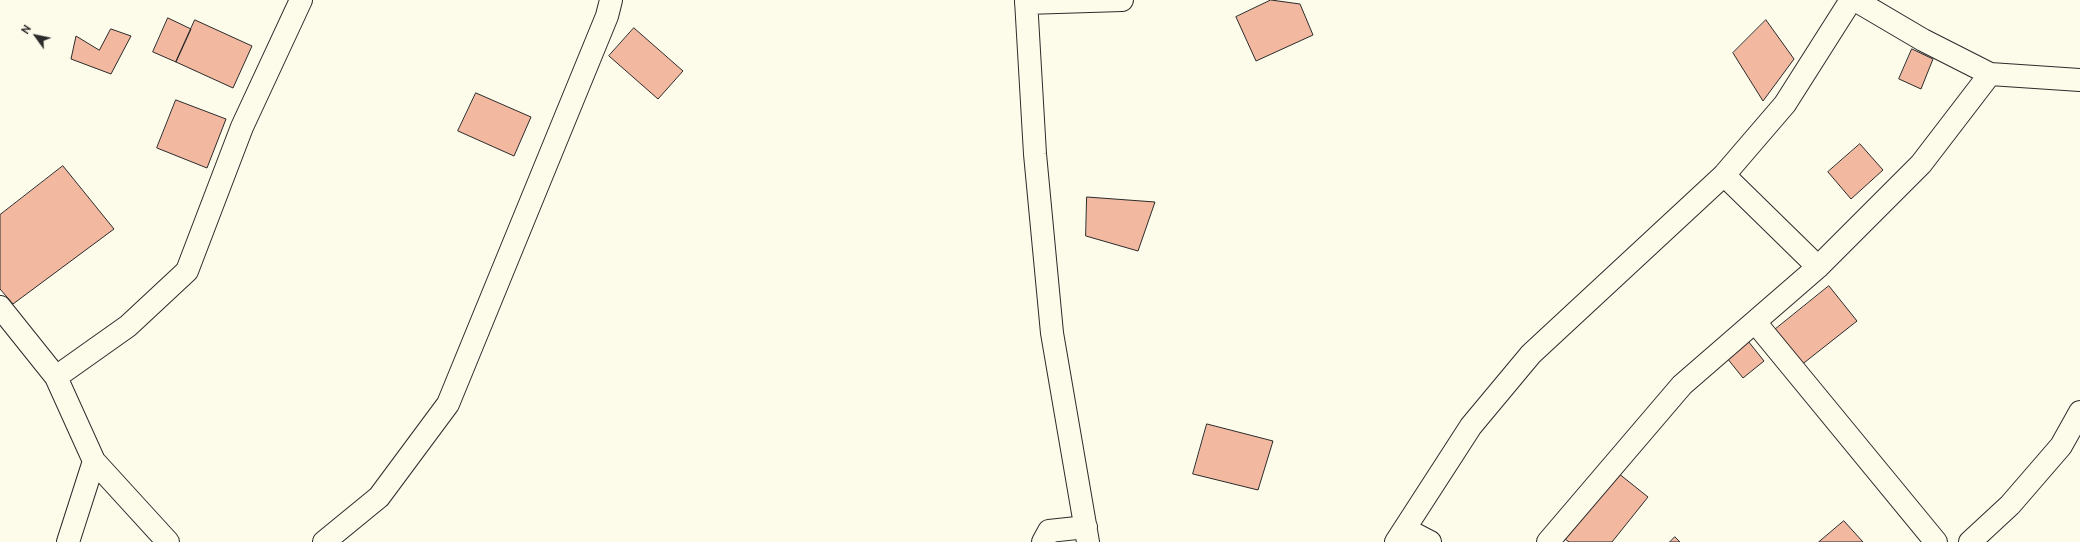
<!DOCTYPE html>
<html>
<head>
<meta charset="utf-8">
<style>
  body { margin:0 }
  #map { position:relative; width:2080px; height:542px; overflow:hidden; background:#fdfbea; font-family:Ubuntu,sans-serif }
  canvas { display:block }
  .north { position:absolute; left:16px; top:16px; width:40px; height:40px; -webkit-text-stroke:3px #fdfbea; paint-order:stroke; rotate:303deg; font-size:11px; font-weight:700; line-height:16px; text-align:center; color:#2b2b2b }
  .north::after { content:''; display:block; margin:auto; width:14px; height:18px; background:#2b2b2b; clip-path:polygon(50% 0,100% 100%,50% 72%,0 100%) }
</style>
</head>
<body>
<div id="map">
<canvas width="2080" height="542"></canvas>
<div class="north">N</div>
</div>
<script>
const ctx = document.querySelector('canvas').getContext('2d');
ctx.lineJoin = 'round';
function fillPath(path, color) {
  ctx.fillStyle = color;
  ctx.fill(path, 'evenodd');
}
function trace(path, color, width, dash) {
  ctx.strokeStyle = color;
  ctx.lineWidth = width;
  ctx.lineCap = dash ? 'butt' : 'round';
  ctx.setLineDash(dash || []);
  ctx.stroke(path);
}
const building = new Path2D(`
  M1271,0L1300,4L1313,35L1256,61L1236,17Z
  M168,18L191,29L176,62L153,52Z
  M195,20L252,46L233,88L176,62Z
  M1766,20L1794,59L1763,101L1733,53Z
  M634,28L683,71L658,99L609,56Z
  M111,29L131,36L111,74L71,59L76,36L99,50Z
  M1912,49L1933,59L1921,89L1899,79Z
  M476,93L531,117L514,156L458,131Z
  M176,100L226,119L207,168L157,148Z
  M1860,144L1883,170L1851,199L1828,172Z
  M63,166L114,229L13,304L0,289V215Z
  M1087,197L1155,202L1138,251L1086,236Z
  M1829,286L1857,321L1800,366L1772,332Z
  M1748,341L1764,361L1743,378L1727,358Z
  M1207,424L1273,441L1258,490L1193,474Z
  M1618,473L1648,497L1612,542H1569L1565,539Z
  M1844,521L1863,542H1819Z
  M1675,537L1680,542H1670Z`);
fillPath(building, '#f2b8a0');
trace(building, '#2b2b2b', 1);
const minor = new Path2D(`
  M1026,0L1035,154L1052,333L1088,542
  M1855,0L1923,40L1990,74L2080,80
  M1026,3L1122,0
  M1724,175L1818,267
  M0,307L56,377L94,461L168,542
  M1755,322L1936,542
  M56,377L128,326L187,271L242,127L301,0
  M1405,529L1430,542
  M68,542L94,461
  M324,542L379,497L448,404L607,16L611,0
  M1043,542L1049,531L1086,527
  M1396,542L1471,426L1531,354L1724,175L1785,104L1851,0
  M1548,542L1682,385L1818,267L1921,164L1990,74
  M1970,542L2010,505L2061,446L2080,412`);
trace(minor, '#2b2b2b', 24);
trace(minor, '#fdfbea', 22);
</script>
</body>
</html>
